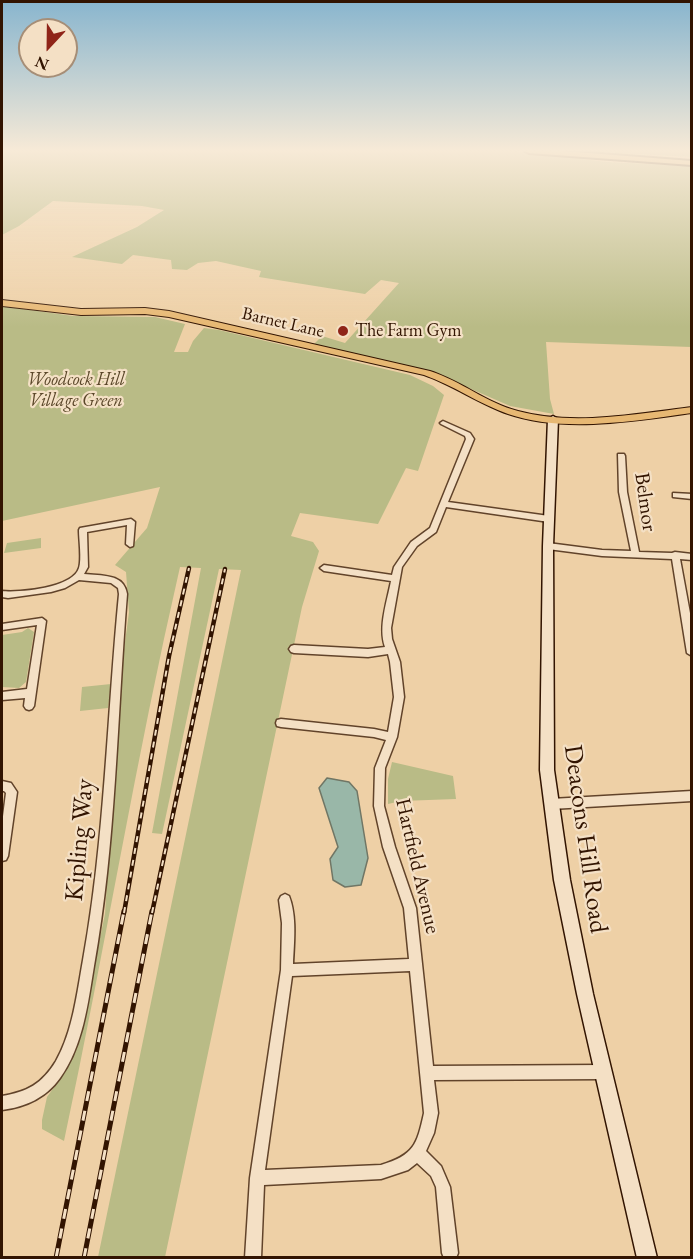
<!DOCTYPE html>
<html>
<head>
<meta charset="utf-8">
<style>
  body { margin:0 }
  #map { position:relative; width:693px; height:1259px; overflow:hidden; background:#eed0a6; font-family:"EB Garamond",serif }
  canvas { display:block }
  .frame { position:absolute; inset:0; border:3px solid #321401; pointer-events:none }
  .north { position:absolute; left:18px; top:18px; width:60px; height:60px; box-sizing:border-box; background:#f4e0c5; border:2px solid #a68e77; border-radius:50%; rotate:202deg; font-size:16px; font-weight:700; line-height:24px; text-align:center; color:#321401 }
  .north::after { content:''; display:block; margin:auto; width:21px; height:27px; background:#8f2418; clip-path:polygon(50% 0,100% 100%,50% 72%,0 100%) }
</style>
</head>
<body>
<div id="map">
<canvas width="693" height="1259"></canvas>
<div class="frame"></div>
<div class="north">N</div>
</div>
<script>
const ctx = document.querySelector('canvas').getContext('2d');
ctx.lineJoin = 'round';
function fillPath(path, color) {
  ctx.fillStyle = color;
  ctx.fill(path, 'evenodd');
}
function trace(path, color, width, dash) {
  ctx.strokeStyle = color;
  ctx.lineWidth = width;
  ctx.lineCap = dash ? 'butt' : 'round';
  ctx.setLineDash(dash || []);
  ctx.stroke(path);
}
function write(font, color, halo, rows, align = 'center') {
  ctx.font = font + ' "EB Garamond",serif';
  ctx.lineWidth = 4.5;
  ctx.setLineDash([]);
  ctx.textBaseline = 'middle';
  ctx.strokeStyle = halo;
  ctx.fillStyle = color;
  for (const [text, x, y, turn = 0] of rows) {
    ctx.save();
    ctx.translate(x, y);
    ctx.rotate((+turn || 0) * Math.PI / 180);
    ctx.textAlign = isNaN(turn) ? turn : align;
    if (halo) ctx.strokeText(text, 0, 0);
    ctx.fillText(text, 0, 0);
    ctx.restore();
  }
}
fillPath(new Path2D(`
  M2,151H514L608,162L691,166V347L546,342L550,399L554,414L510,406L432,372L313,345L322,336L345,343L399,283L381,280L365,294L259,277L261,271L216,261L198,263L187,270L172,269L171,260L133,255L122,264L72,257L137,227L164,210L142,206L53,201L19,226L2,235Z
  M581,151H691L692,157Z
  M2,306L73,316L155,317L185,324L174,352H188L193,341L204,328L219,330L410,375L433,386L444,395L418,471L406,468L378,524L300,513L291,536L313,542L319,551L302,607L165,1257H98L241,570L219,569L162,834L152,833L201,568L180,567C136,757 105,950 64,1141L42,1129V1120L47,1097L65,1072L84,1014L105,914L120,680L129,612L126,572L115,565L147,528L160,487L2,521Z
  M41,538V548L4,553L7,543Z
  M28,628L34,632L26,682L19,688L2,687V635L22,632Z
  M111,684L108,708L80,711L82,687Z
  M392,762L453,776L456,799L401,801L388,804V779Z`), '#b9bb86');
const water = new Path2D(`
  M327,778L349,782L357,791L368,858L361,885L345,887L333,880L330,859L338,847L319,788Z`);
fillPath(water, '#99b7a8');
trace(water, '#707665', 1.5);
const street = new Path2D(`
  M443,421L470,433L474,439L448,502L549,516L553,519L549,522L446,507L436,532L417,546L402,567L391,628L392,639L400,662L404,697L397,737L385,768L384,806L395,847L416,908L433,1066L603,1065L608,1067L610,1072L608,1077L603,1079L434,1080L438,1113L434,1133L426,1151L441,1166L450,1187L458,1253L456,1258H444L442,1253L436,1187L431,1176L417,1163L408,1170L381,1179L264,1185L261,1258H245L250,1178L281,970L282,923L279,900L281,896L285,894L289,896C297,916 294,942 293,964L409,959L404,908L383,847L374,806L375,768L386,740L374,737L281,727L277,726L276,723L277,720L281,719L374,729L388,732L394,697L390,662L388,654L368,657L294,653L291,652L289,649L291,646L294,645L368,649L385,647C378,627 387,602 391,581L324,571L320,568L324,565L392,575L394,567L411,542L430,528L466,439L465,436L441,424L440,423ZM410,971L424,1113C417,1145 414,1155 381,1165L265,1170L292,976Z
  M618,454H624L625,456L627,492L639,552L672,553L675,552L692,554V560L680,559L692,624V656L687,653L672,559L602,556L548,549L544,546L548,543L602,550L631,551L619,492Z
  M673,493L692,494V499L673,497Z
  M131,519L135,522L133,546L130,547L126,544L127,525L87,532L88,567L84,574C101,576 124,573 127,594C117,718 116,843 94,966C88,1003 83,1046 60,1078C46,1098 25,1107 2,1110V1096C27,1092 42,1084 56,1061C73,1031 77,993 83,960C105,839 107,716 119,594L118,588L111,583L79,580L65,588L51,592L8,598L2,597V591C19,593 73,588 79,568C82,559 79,540 79,530L80,528Z
  M42,618L46,621L34,706L32,709L29,710L26,709L24,706L25,698L2,700V692L27,689L37,625L2,630V624Z
  M2,781L11,783L17,792L8,856L6,860L2,861V824L6,793L4,791H2Z
  M692,791V801L551,809L547,807L546,804L547,801L551,799Z`);
const secondary = new Path2D(`
  M553,416L558,419L553,546L554,770L570,880L593,994L657,1258H637L577,994L554,880L540,770L543,546L548,419Z`);
const primary = new Path2D(`
  M2,300L81,309L145,308L169,311L430,371C461,381 487,403 518,411C573,426 636,414 692,407V413C635,421 563,433 508,414C479,404 453,385 424,375L169,317L145,314L81,315L2,306Z`);
const highway = new Path2D(`
  M525,151H562L692,161V165L529,153Z`);
trace(street, '#61432a', 3);
trace(secondary, '#321401', 3);
trace(primary, '#321401', 2);
trace(highway, '#321401', 4);
fillPath(street, '#f4e0c5');
fillPath(secondary, '#f4e0c5');
fillPath(primary, '#e7b873');
fillPath(highway, '#e7b873');
const railFar1 = new Path2D(`
  M124,913L169,656L189,568
  M152,913L225,569`);
const rail = new Path2D(`
  M56,1258L124,911
  M84,1258L152,911`);
trace(railFar1, '#321401', 4.5);
trace(rail, '#321401', 5);
trace(railFar1, '#f4e0c5', 2, [6]);
trace(rail, '#f4e0c5', 3, [10]);
const sky = ctx.createLinearGradient(0, 0, 0, 327);
sky.addColorStop(0, '#88b5ce');
sky.addColorStop(0.46, '#f7ead7');
sky.addColorStop(1, '#f7ead700');
ctx.fillStyle = sky;
ctx.fillRect(0, 0, 693, 327);
for (const [x, y, r, color] of [
  [343,331,6,"#8f2418"]
]) {
  const dot = new Path2D();
  dot.arc(x, y, r, 0, 2 * Math.PI);
  ctx.fillStyle = color;
  ctx.fill(dot);
  trace(dot, '#f4e0c5', 2);
}
write('18px', '#321401', '#f4e0c5', [
  ["Barnet Lane",283,323,13]
]);
write('18px', '#321401', '#f4e0c5', [
  ["The Farm Gym",355,331]
], 'left');
write('italic 18px', '#5a4629', '#f4e0c5', [
  ["Woodcock Hill",76,380],
  ["Village Green",76,401]
]);
write('21px', '#321401', '#f4e0c5', [
  ["Belmor",645,502,82],
  ["Hartfield Avenue",417,866,77]
]);
write('26px', '#321401', '#f4e0c5', [
  ["Deacons Hill Road",585,839,82],
  ["Kipling Way",80,840,-85]
]);
</script>
</body>
</html>
